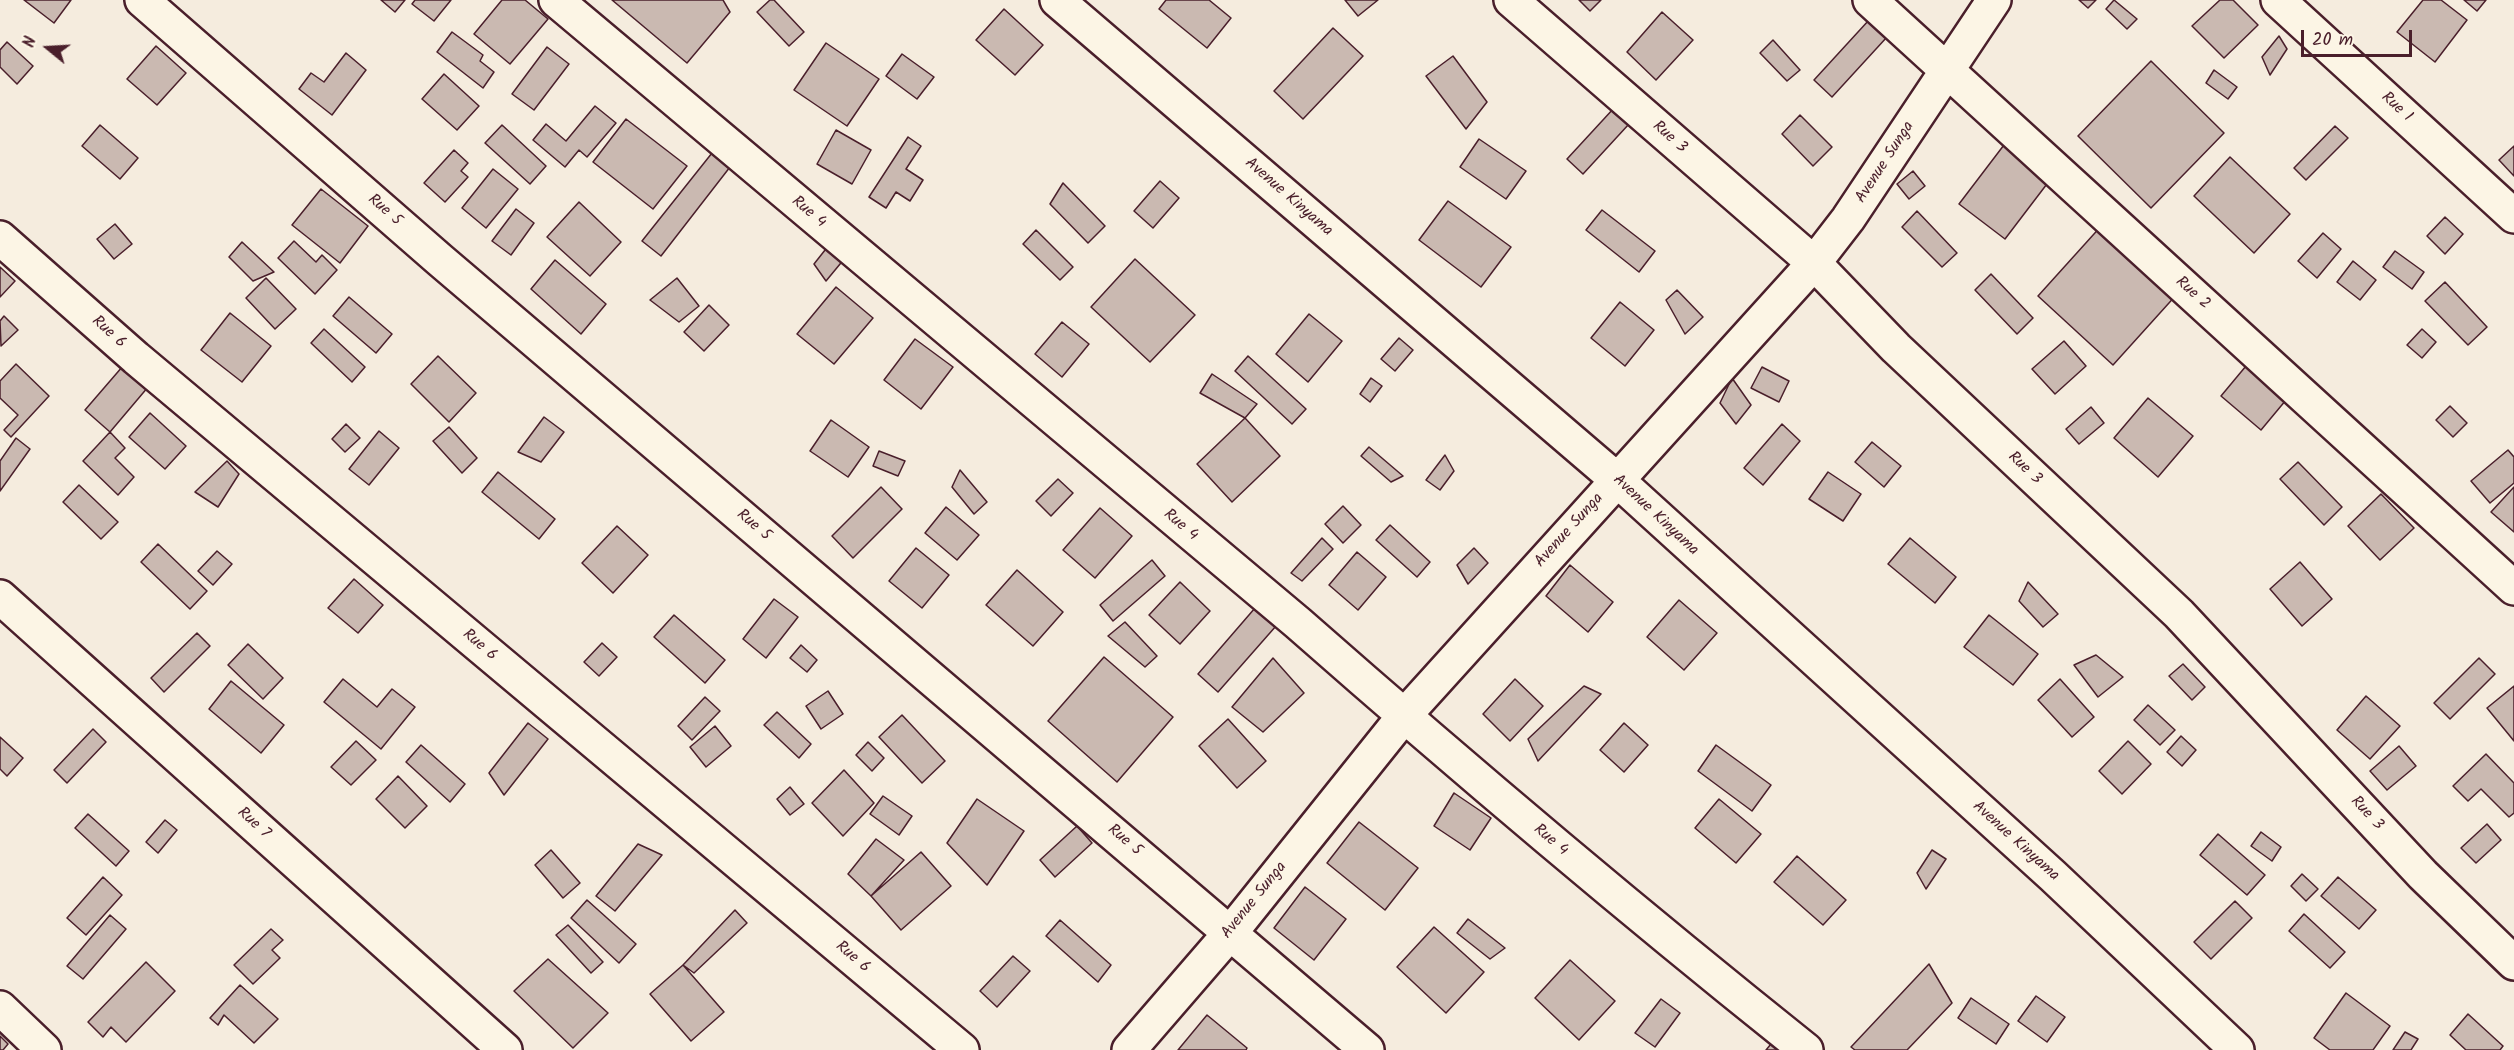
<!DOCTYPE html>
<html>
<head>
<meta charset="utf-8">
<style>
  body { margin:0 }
  #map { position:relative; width:2514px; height:1050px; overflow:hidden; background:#f5ecde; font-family:Kalam,sans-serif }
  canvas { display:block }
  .north { position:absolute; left:18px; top:18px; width:60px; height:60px; -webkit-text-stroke:4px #fcf5e5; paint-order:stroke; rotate:288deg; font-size:16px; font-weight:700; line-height:24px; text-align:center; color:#4a1f2b }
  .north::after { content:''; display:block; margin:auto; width:21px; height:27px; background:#4a1f2b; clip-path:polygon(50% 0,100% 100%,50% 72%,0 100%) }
  .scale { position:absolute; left:2301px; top:30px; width:111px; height:27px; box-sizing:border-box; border:3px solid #4a1f2b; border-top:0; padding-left:8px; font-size:18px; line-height:21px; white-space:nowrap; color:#4a1f2b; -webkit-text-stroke:4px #fcf5e5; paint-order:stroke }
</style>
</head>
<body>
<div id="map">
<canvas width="2514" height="1050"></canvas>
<div class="north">N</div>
<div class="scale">20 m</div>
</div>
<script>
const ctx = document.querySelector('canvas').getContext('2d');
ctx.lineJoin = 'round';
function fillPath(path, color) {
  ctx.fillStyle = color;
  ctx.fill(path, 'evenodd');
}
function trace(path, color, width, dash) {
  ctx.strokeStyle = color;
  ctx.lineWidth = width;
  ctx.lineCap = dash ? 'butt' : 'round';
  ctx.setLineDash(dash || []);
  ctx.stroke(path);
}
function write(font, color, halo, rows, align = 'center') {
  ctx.font = font + ' Kalam,sans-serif';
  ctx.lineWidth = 4.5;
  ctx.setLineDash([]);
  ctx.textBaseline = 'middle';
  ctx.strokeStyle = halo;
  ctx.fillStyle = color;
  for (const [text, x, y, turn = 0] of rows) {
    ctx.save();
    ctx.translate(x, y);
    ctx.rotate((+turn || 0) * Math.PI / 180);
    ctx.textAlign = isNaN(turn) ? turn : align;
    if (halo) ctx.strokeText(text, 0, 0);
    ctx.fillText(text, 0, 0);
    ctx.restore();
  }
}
const building = new Path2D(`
  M24,0H71L54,23Z
  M381,0H405L395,12Z
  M415,0H451L434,21L412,4Z
  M502,0H525L548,19L510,64L474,34Z
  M612,0H723L730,12L687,63Z
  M770,0H774L804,32L789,46L757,12Z
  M1166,0H1209L1231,18L1207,48L1159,9Z
  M1345,0H1378L1358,16Z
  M1579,0H1601L1590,11Z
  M2079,0H2096L2088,8Z
  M2114,0L2137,19L2127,29L2106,9Z
  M2220,0H2233L2258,25L2224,58L2192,26Z
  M2423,0H2441L2467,20L2435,62L2397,32Z
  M2464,0H2486L2477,11Z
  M1004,9L1043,45L1015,75L976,40Z
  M1662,12L1693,40L1656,80L1627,52Z
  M1869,20L1887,37L1832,97L1814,80Z
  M1333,28L1363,56L1303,119L1274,91Z
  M452,32L483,55L480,61L494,72L483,88L437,52Z
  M2279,36L2287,49L2270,75L2262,57Z
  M1773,40L1800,70L1787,81L1760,53Z
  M7,42L33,66L17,84L0,67V50Z
  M826,43L879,79L847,126L794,90Z
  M156,46L186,73L157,105L127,79Z
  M547,47L569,64L534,110L512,94Z
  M346,53L366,70L332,115L299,89L311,73L324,82Z
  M902,54L934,77L917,99L886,76Z
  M1453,56L1487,102L1466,129L1426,76Z
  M2151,61L2224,133L2151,208L2078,136Z
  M2214,70L2237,87L2228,99L2206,83Z
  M444,74L479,106L457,130L422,99Z
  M595,106L616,123L587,157L579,150L565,167L533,140L546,124L566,141Z
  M1614,108L1629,124L1583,174L1567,159Z
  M1800,115L1832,147L1813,166L1782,134Z
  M626,119L687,166L653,209L593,162Z
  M100,125L138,158L120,179L82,146Z
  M502,125L546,166L530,184L485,143Z
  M2335,126L2348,138L2306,180L2294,168Z
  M836,130L871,150L852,184L817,164Z
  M908,137L921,146L906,169L923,180L910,201L896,192L886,208L869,197Z
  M1479,139L1526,171L1506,199L1460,167Z
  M2007,141L2053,176L2005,239L1959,204Z
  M2514,146V176L2499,160Z
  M454,150L468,163L461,171L468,177L445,202L424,183Z
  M712,153L730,167L661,256L642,241Z
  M2230,157L2290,214L2254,253L2194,196Z
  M493,169L518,189L486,228L462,208Z
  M1913,171L1925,186L1909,199L1897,184Z
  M1160,181L1179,198L1153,228L1134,211Z
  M1063,183L1105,226L1088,243L1050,204Z
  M321,189L368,226L340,263L292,225Z
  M1448,201L1511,247L1481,287L1419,240Z
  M579,202L621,242L590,276L547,237Z
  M516,209L534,223L511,255L492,241Z
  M1602,210L1655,251L1639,272L1586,230Z
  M1917,211L1957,253L1942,267L1902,227Z
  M2445,217L2463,234L2445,254L2427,236Z
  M115,224L132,244L114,259L97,239Z
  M2103,224L2178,293L2113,365L2038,296Z
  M1036,230L1073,267L1060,280L1023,244Z
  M2323,233L2341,249L2317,278L2298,261Z
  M294,241L316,262L322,255L337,270L315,294L278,258Z
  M242,242L274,272L253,281L229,257Z
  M829,245L845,258L826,281L814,264Z
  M2395,251L2424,272L2412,289L2383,267Z
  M1135,259L1195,315L1150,362L1091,307Z
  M555,260L606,304L581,334L531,289Z
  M2353,261L2376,280L2360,300L2337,282Z
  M0,267L15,281L0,297Z
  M1991,274L2033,318L2017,334L1975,290Z
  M266,278L296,309L275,329L246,298Z
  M677,278L699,306L679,322L650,300Z
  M2445,282L2487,327L2468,345L2425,301Z
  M836,287L873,318L834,364L797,334Z
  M1677,290L1703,317L1685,334L1666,300Z
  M349,297L392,334L376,353L333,316Z
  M1620,302L1654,330L1625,366L1591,338Z
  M709,305L729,325L704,351L684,332Z
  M230,313L271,346L242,382L201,350Z
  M1309,314L1342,341L1308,382L1276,354Z
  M4,316L18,330L1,346L0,321Z
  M1062,322L1089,344L1062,377L1035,354Z
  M324,329L365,367L352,382L311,343Z
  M2422,329L2436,342L2422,358L2407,345Z
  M1399,338L1413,350L1395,371L1381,359Z
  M915,339L953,367L921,409L884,380Z
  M2064,341L2086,366L2055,394L2032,369Z
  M438,356L476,393L449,422L411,384Z
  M1248,356L1306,409L1292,424L1235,371Z
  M129,359L154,380L110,432L85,410Z
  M16,364L49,396L11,437L4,430L18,415L0,398V381Z
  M2246,366L2286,400L2261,430L2221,396Z
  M1762,367L1789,381L1779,402L1751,388Z
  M1212,374L1257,404L1245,418L1200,393Z
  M1371,378L1382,386L1370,402L1360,394Z
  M1732,378L1751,405L1736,424L1720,403Z
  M2148,398L2193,436L2158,477L2114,438Z
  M2450,406L2467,423L2453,437L2436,420Z
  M2091,407L2104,423L2079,444L2066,429Z
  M150,413L186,446L165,469L129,437Z
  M544,417L564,432L541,462L518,452Z
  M1245,418L1280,456L1232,502L1197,464Z
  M831,420L869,447L848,477L810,451Z
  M346,424L360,438L345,452L332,439Z
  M1782,424L1800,441L1763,485L1744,468Z
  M449,427L477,458L462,473L433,441Z
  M379,431L399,448L369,485L349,469Z
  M110,432L125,448L115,458L134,477L118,495L83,461Z
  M16,438L30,449L0,491V461Z
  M1872,442L1901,466L1884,487L1855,462Z
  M1369,447L1403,476L1391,482L1361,456Z
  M2508,450L2514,457V483L2490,503L2471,481Z
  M879,451L905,461L898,476L873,466Z
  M1445,455L1454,471L1440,490L1426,480Z
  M227,461L239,474L218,507L195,492Z
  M2298,462L2342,507L2324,525L2280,479Z
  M960,470L987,502L974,514L952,487Z
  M498,472L555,519L539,539L482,492Z
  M1828,472L1861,494L1843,521L1809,499Z
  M1058,479L1073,493L1051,516L1036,501Z
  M79,485L118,522L101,539L63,502Z
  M881,487L902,509L853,558L832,536Z
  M2514,487V532L2491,512Z
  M2381,494L2414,528L2380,560L2348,526Z
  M1343,506L1361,525L1343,543L1325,524Z
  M946,507L979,535L957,560L925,533Z
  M1100,508L1132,536L1095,578L1063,550Z
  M1390,525L1430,562L1417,577L1376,540Z
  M617,526L648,555L613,593L582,563Z
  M1322,538L1333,549L1302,581L1291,573Z
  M1910,538L1956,577L1935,603L1888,564Z
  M158,544L207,591L190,609L141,562Z
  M916,548L949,575L922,608L889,581Z
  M1474,548L1488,563L1468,584L1457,565Z
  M217,551L232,564L213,585L198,571Z
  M1357,552L1386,577L1358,610L1329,585Z
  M1152,560L1165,576L1113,621L1100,605Z
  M2300,562L2332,599L2302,626L2270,589Z
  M1570,565L1613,602L1588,632L1546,596Z
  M1017,570L1063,612L1033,646L986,605Z
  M354,579L383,605L358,633L328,608Z
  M1180,582L1210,611L1180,644L1149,615Z
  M2028,582L2058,614L2043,627L2019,601Z
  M774,599L798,617L766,658L743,639Z
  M1679,600L1717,633L1684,670L1647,637Z
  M1255,608L1276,626L1218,692L1198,674Z
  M674,615L725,660L705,683L654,637Z
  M1989,615L2038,654L2013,685L1964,647Z
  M1125,622L1157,656L1145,667L1108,636Z
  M197,633L210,646L164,692L151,678Z
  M602,643L617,657L599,676L584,662Z
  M248,644L283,678L263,699L228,665Z
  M801,645L817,660L807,672L790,658Z
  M2096,655L2123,677L2098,697L2074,665Z
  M1104,657L1173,717L1117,782L1048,721Z
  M1273,658L1304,693L1263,732L1232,707Z
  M2479,658L2495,674L2450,719L2434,703Z
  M2183,664L2205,687L2192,700L2169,676Z
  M343,679L377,707L392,689L415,707L381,749L324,702Z
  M1515,679L1543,706L1510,741L1483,714Z
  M2060,679L2094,717L2072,737L2038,700Z
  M231,681L284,725L261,753L209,709Z
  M1584,686L1601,694L1538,761L1528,739Z
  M2514,686V741L2487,708Z
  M828,691L843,714L821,729L806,706Z
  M2366,696L2400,726L2370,759L2337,730Z
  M705,697L720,711L692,740L678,726Z
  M2148,705L2175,730L2160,745L2134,720Z
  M777,712L811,744L799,758L764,725Z
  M902,715L945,761L922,783L879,737Z
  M1228,719L1266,761L1237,788L1199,746Z
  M528,723L548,739L504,795L489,773Z
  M1624,723L1648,745L1624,772L1600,750Z
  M715,726L731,746L706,767L690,747Z
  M93,729L106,742L67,783L54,770Z
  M2181,736L2196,750L2182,766L2167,752Z
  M0,737L23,758L7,776L0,769Z
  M356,741L376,760L351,785L331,767Z
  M2128,741L2151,764L2122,794L2099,771Z
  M868,742L884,758L872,771L856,755Z
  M421,745L465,784L450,802L406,762Z
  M1716,745L1771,785L1752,811L1698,771Z
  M2399,746L2416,766L2387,790L2370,771Z
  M2486,754L2514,783V813L2509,817L2481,789L2468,801L2453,786Z
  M844,770L874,803L843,836L812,803Z
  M398,776L427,806L405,828L376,799Z
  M790,787L804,804L790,815L777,799Z
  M1454,793L1491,818L1470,850L1434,826Z
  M883,796L912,816L899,835L870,814Z
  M977,799L1024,831L987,885L947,843Z
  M1719,799L1761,834L1736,863L1695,828Z
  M88,814L129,851L116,866L75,828Z
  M165,820L177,830L158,853L146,842Z
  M1359,822L1418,868L1385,910L1327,863Z
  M2487,824L2501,840L2476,863L2461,848Z
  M1077,826L1092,843L1055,877L1040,860Z
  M2261,832L2281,847L2272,861L2251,846Z
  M2218,834L2265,875L2247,895L2200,855Z
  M876,839L904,860L871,896L848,874Z
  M638,844L662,855L615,911L596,896Z
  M551,850L580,883L563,898L535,865Z
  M1932,850L1946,859L1926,889L1917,873Z
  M921,852L951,886L901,930L871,896Z
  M1797,856L1846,900L1823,925L1774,882Z
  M2302,874L2318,889L2306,901L2291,886Z
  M103,877L122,895L86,935L67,918Z
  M2338,877L2376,910L2359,929L2321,896Z
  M1305,887L1346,919L1314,960L1274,928Z
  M587,900L636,944L619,963L571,918Z
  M2235,901L2252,918L2211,959L2194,942Z
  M735,910L747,923L694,973L683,965Z
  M2304,914L2345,952L2330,968L2289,931Z
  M110,915L126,929L83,979L67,966Z
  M1468,919L1505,948L1490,959L1457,933Z
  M1060,920L1111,965L1098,982L1046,936Z
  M568,925L603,962L591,973L556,935Z
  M1434,927L1484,972L1446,1013L1397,967Z
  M271,929L283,940L272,950L280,958L253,984L234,965Z
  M1013,956L1030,971L997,1007L980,991Z
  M548,959L608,1013L573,1048L514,991Z
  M1570,960L1615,1001L1579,1040L1535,998Z
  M146,962L175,991L126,1042L111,1027L103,1037L88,1022Z
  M1929,964L1952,1003L1907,1050H1855L1851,1047Z
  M683,965L724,1012L691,1041L650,994Z
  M240,985L278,1019L254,1043L224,1015L218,1025L210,1018Z
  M2346,993L2390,1026L2373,1050H2330L2314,1038Z
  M2036,996L2065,1017L2047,1042L2018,1021Z
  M1971,998L2009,1024L1996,1044L1958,1018Z
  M1661,999L1680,1013L1655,1047L1635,1033Z
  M2468,1014L2503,1046L2500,1050H2466L2450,1035Z
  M1207,1015L1247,1048L1246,1050H1178Z
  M2405,1032L2418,1039L2411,1050H2393Z
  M0,1036L8,1044L3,1050H0Z
  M1776,1038L1794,1050H1766Z`);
fillPath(building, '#cab9b1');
trace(building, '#4a1f2b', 1.5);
const street = new Path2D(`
  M142,0L440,260L1367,1050
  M556,0L1298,623C1464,769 1633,912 1806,1050
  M1057,0L1616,479L2053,876L2237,1050
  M1511,0L1814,263L1896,348L2179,614L2423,875L2514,963
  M1870,0L2514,588
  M2278,0L2514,216
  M0,238L136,358L962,1050
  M0,597L505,1050
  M0,1008L44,1050
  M1129,1050L1231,932L1404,716L1814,263L1848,219L1994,0`);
trace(street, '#4a1f2b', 38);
trace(street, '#fcf5e5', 33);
write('16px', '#4a1f2b', '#fcf5e5', [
  ["Rue 1",2396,108,42],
  ["Rue 3",1669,138,41],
  ["Avenue Sunga",1886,163,-57],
  ["Avenue Kinyama",1288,198,41],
  ["Rue 5",384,211,41],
  ["Rue 4",808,213,40],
  ["Rue 2",2192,294,42],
  ["Rue 6",108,333,42],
  ["Rue 3",2024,469,43],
  ["Avenue Kinyama",1655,516,43],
  ["Rue 5",753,526,40],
  ["Rue 4",1180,526,40],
  ["Avenue Sunga",1570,531,-48],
  ["Rue 6",479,646,40],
  ["Rue 3",2366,814,47],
  ["Rue 7",253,824,42],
  ["Rue 5",1124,841,40],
  ["Rue 4",1550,841,40],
  ["Avenue Kinyama",2015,842,42],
  ["Avenue Sunga",1255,901,-51],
  ["Rue 6",852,958,40]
]);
</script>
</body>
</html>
